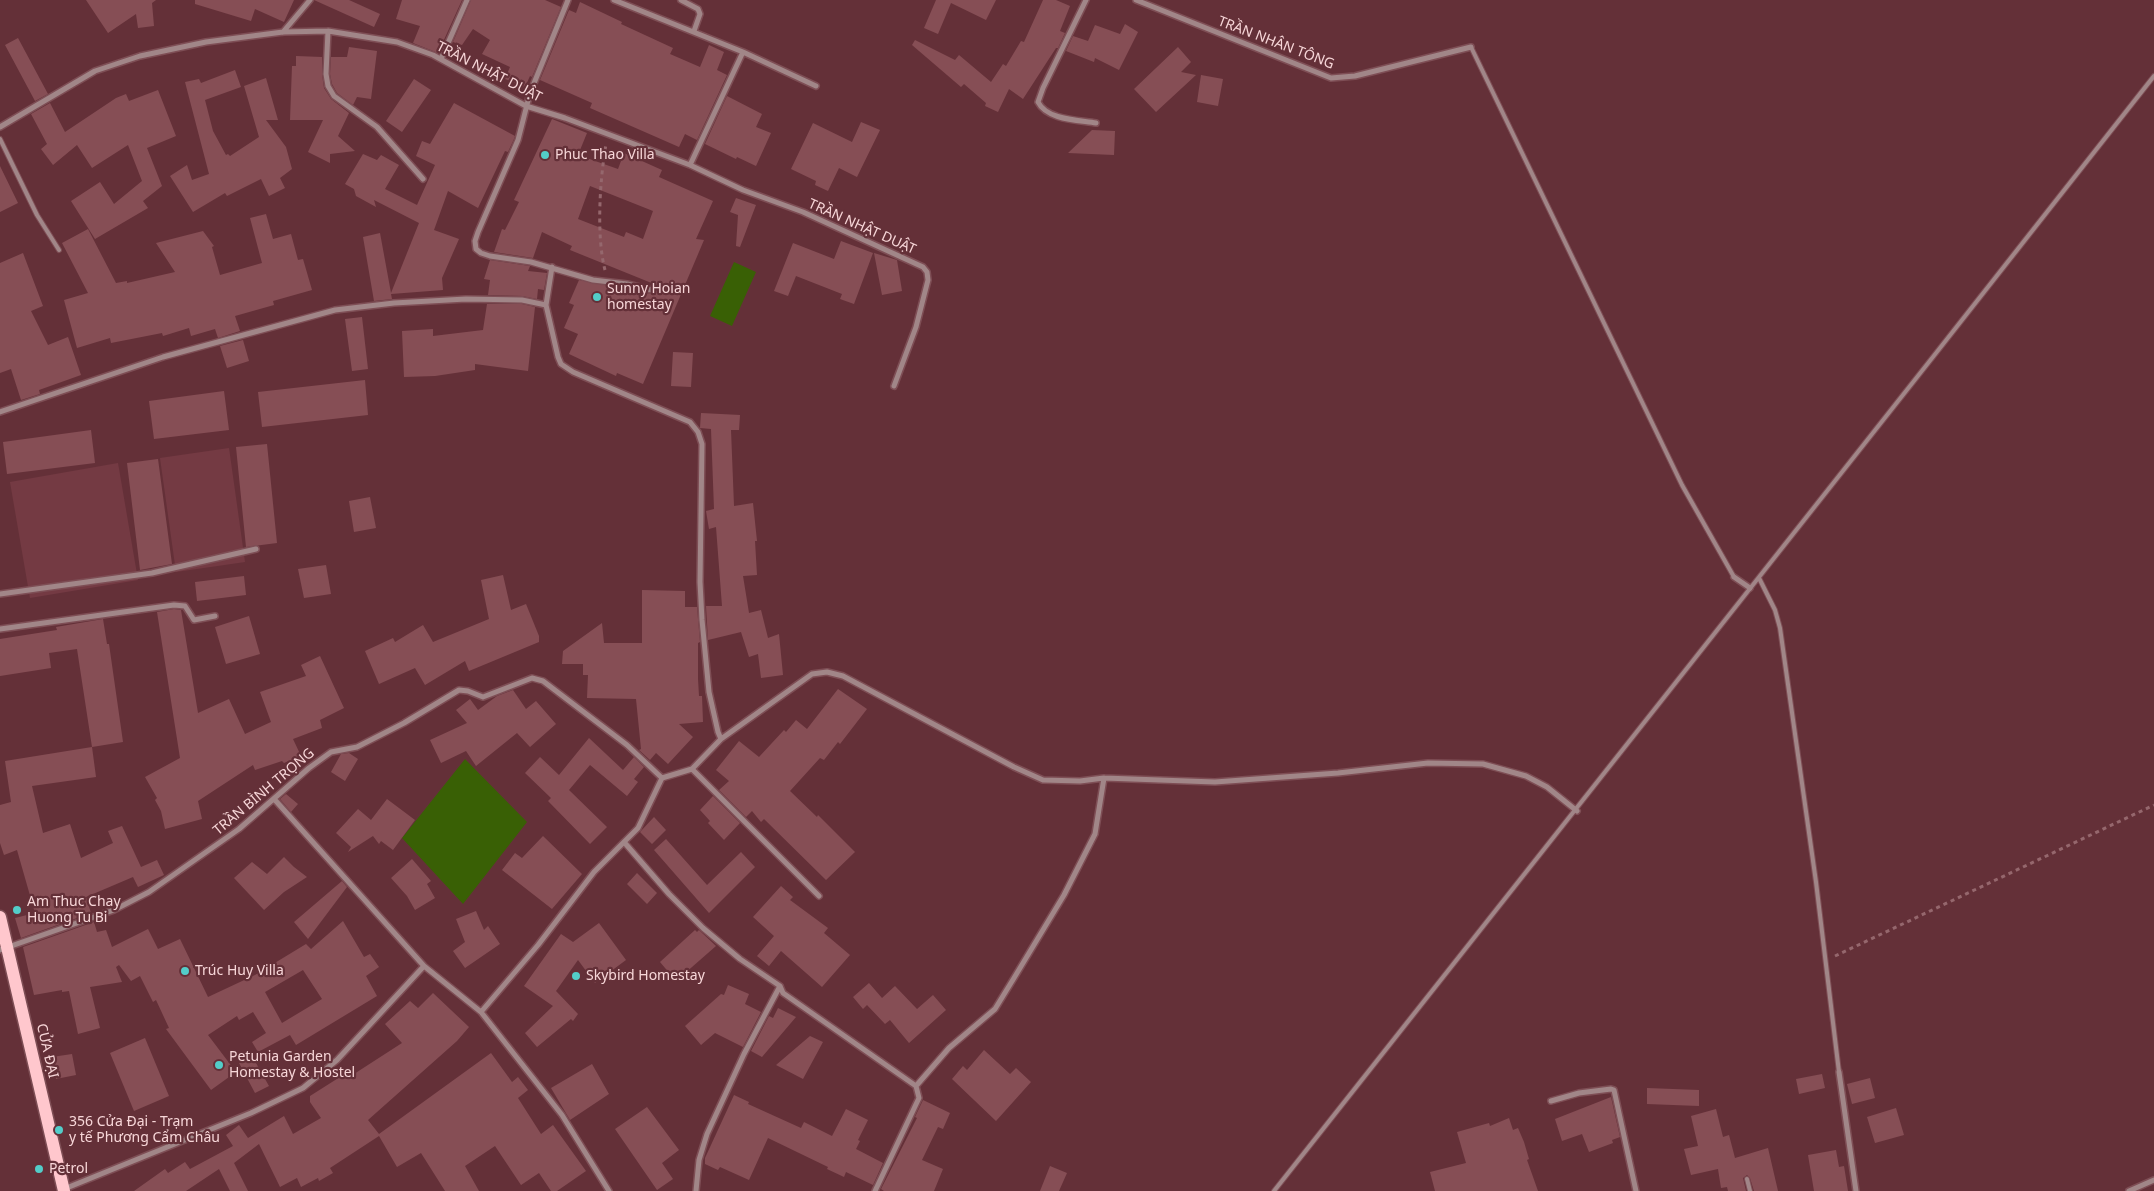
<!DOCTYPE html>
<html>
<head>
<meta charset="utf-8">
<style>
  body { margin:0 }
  canvas { display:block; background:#643038 }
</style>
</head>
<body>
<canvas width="2154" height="1191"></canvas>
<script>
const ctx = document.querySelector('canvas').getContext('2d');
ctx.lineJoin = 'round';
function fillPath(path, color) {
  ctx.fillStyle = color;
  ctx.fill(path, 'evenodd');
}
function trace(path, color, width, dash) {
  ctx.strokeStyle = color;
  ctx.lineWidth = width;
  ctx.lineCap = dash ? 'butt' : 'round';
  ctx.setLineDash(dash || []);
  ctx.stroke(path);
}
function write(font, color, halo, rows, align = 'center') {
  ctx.font = font + ' "Noto Sans",sans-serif';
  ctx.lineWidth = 4.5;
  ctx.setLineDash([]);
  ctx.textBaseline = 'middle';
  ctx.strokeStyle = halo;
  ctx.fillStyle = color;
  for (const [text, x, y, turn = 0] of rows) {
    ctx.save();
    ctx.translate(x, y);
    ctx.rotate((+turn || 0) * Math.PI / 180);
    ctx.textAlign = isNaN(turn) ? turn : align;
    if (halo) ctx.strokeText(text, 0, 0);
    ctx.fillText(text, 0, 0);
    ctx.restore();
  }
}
fillPath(new Path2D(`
  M229,448L245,562L176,572L160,458Z
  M118,463L138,580L30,598L10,482Z`), '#743a43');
fillPath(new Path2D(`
  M734,262L756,272L732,326L710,316Z
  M465,759L527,822L463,904L402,838Z`), '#396005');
fillPath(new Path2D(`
  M86,0H156L152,3L154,26L138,28L136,14L108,33Z
  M195,0H294L284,22L255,9L251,21L195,4Z
  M314,0H349L380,14L374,27Z
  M402,0H462L438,53L413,43L420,26L396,19Z
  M471,0H545L561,7L532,77L530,76L525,87L505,79L510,67L482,54L490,40L473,29L462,45L453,42Z
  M936,0H996L986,20L951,3L938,34L924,28Z
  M1043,0H1056L1070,6L1060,31L1065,33L1058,48H1056L1023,99L1009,89L998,112L985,106L986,103L964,84L961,87L912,45L915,40L955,60L959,55L991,82L1003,64L1006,66L1021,41L1024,42Z
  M580,2L622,22L621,24L673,48L670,54L700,67L709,45L724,52L717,70L727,75L697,140L685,134L679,147L590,108L592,103L540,80L569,10L576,13Z
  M1125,24L1138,32L1119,70L1095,58L1094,62L1066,51L1073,36L1088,41L1095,25L1120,34Z
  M18,38L48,94L35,101L5,45Z
  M349,47L377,51L371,99L357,97L353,105L337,93L332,84L330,74L331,57H347Z
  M1178,47L1191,62L1181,72L1196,75L1156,112L1134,89Z
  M296,56L322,57V74L324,88L331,99L349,113L338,136L355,151L330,154V163L308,152L323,120H290L292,66H296Z
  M235,70L241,87L205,100L213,131L226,155L228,154L230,156L259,137L244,86L266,78L278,120H266L286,147L292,169L280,178L285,188L269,196L261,179L227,196L225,193L193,212L170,176L187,165L192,180L209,174L185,82L199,79L201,83Z
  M1201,75L1223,79L1218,106L1197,102Z
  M414,79L431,90L402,132L386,121Z
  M158,90L176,136L147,148L162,186L143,201L148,208L95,239L71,201L100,182L114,204L142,181L128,145L92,168L77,145L53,165L41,149L47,144L31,114L50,103L65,132L116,98L126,94L129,101Z
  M727,96L762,114L756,127L771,133L756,166L737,157L736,159L705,144Z
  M454,103L515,136L514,139L508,152L505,151L478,208L448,191L434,230L459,239L442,278L443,290L391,294L392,299L374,301L363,237L380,233L391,293L419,223L374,200L376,207L356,196L354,189L345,184L363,154L377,160L381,155L399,165L385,189L417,205L435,165L416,156L422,141L430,144Z
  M552,119L587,133L578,155L618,169L624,153L662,170L659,177L713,201L696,239L704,240L643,384L617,373L616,376L569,354L578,334L564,328L574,305L569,303L579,280L651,294L656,291L654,284L570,250L572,246L542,232L533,258L494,252L502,229L505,230L519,202L514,200ZM590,186L653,211L643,239L626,232L624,237L578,219Z
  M861,122L880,130L857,177L839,168L828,191L815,185L816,181L791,169L813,123L852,142Z
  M1092,130L1115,131L1114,155L1068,153Z
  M0,166L18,203L0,212Z
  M736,198L756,205L740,247L736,246L738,215L730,212Z
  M266,214L273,239L291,234L298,260L303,259L312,290L273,301L274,305L235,316L240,331L218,338L215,329L191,336L189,328L163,336L162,333L111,343L110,338L77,348L64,300L88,293L62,243L88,229L116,283L127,281V283L175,272L156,243L203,231L214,246L212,247L220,275L262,263L250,218Z
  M841,241L873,253L854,304L840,299L842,294L796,276L788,296L774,291L793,243L834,259Z
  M23,253L43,306L31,311L48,345L68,337L81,375L39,390L40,394L21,400L11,369L0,373V263Z
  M874,253L897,260L902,291L882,295Z
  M490,260L530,266L528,271L547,273L544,290L538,289L537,299L522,296L488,295L490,280L484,279Z
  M487,304H522L535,307L528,371L475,364V370L435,376L404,377L402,331L433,329V336L483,330Z
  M362,317L368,369L352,371L345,319Z
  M243,340L249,361L227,368L220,346Z
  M673,352L693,353L691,387L671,386Z
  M365,380L368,415L262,427L258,392Z
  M224,391L229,430L154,439L149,401Z
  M701,413L740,415L739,430H731L734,506L753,503L757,541H755L757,575L743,576L749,613L761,610L768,638L779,634L783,675L761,678L758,654L749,657L741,632L708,640L706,606H722L716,527L709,529L706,511L714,509L711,429L700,428Z
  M91,430L95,463L7,474L3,442Z
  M267,444L277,543L246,547L236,447Z
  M158,459L172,564L140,570L127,463Z
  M370,497L376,528L354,532L349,501Z
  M326,565L331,594L304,598L298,569Z
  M503,575L511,610L526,604L539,636V642L469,671L465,661L425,685L415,668L379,684L365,651L393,638L395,642L423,625L433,642L489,619L481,580Z
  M244,576L246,595L197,601L195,582Z
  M642,590L685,591V607H697L700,642L698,643V679L699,696H702L703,722L679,724L693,737L668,764L656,753L650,760L639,750L641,749L636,699L587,698L588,675H583V664H562L563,651L602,623L604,643H642Z
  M174,609L181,610L198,713L229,699L245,734L271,722L260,692L306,676L301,665L320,656L344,708L320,720L322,728L293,739L301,756L284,763L282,761L255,770L253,765L198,801L202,819L165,829L161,811L155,800L157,798L145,777L180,758L157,612Z
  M249,616L260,654L226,664L215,627Z
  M103,619L107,644H109L123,742L92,747L77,649L49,653L51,668L0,676V639L57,630L56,627Z
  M838,689L867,709L840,744L838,742L824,760L820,758L790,791L817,817L818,815L855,852L826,880L764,819L761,822L752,811L746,817L719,790L729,781L716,770L739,741L759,757L784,730L786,732L796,720L807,729Z
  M513,690L526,709L536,701L556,724L530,747L517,733L476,766L466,751L441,763L430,740L467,723L456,710L470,699L478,710L497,696Z
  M589,738L623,770L634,757L644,767L634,779L638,782L627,796L590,765L569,790L607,827L590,844L548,801L551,798L525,773L540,757L559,775Z
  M92,747L96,777L32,786L43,833L70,824L81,858L113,843L108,831L122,826L141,867L157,860L164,875L138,887L133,877L86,897L91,913L21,938L15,918L35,913L17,850L4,855L0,843V805L11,802L5,761Z
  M349,753L358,759L345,781L331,772L341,754Z
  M286,794L298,804L291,812L280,799Z
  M713,796L740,823L724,840L708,823L710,821L700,810Z
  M387,799L415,820L393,850L381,841L379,844L373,836L348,852L351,847L336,833L358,809L371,820Z
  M654,817L666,830L652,844L640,832Z
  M543,836L582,874L552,909L502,870L515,853L522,858Z
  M666,839L707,885L741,852L755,867L709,913L654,850Z
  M284,857L294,867L307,877L284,892L264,910L234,878L252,862L267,874Z
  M412,859L431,881L427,884L435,898L415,910L407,896L391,878Z
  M637,873L657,893L647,904L627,884Z
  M342,881L347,887L308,939L294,922Z
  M781,886L793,897L790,900L828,928L824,933L850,955L822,987L781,951L769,966L757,956L774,936L753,917Z
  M476,911L484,930L488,926L500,944L465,968L453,951L465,942L456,919Z
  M343,921L364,957L370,954L379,967L366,976L377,996L296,1045L290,1035L258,1052L252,1042L266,1033L253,1012L239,1020L237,1016L208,1035L236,1072L211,1090L166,1029L169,1028L156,1000L153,1002L140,976L131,981L119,965L116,967L122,982L90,987L100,1028L78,1034L69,991L62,992V990L34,995L23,947L94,922L97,932L106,930L112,947L148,929L158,949L180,939L208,997L255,975L306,944L311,949ZM303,970L322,999L282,1023L265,992Z
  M599,923L626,960L595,983L578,960L556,991L578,1014L573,1021L571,1019L537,1047L525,1033L553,1006L524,986L561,934L573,942Z
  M695,930L697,932L699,930L716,946L676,981L660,962Z
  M869,983L882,998L895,986L917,1009L933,995L946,1010L909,1043L890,1020L885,1024L867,1005L863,1009L853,997Z
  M728,985L749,994L745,1004L761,1012L743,1047L715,1033L701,1045L685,1026L721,994L724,995Z
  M433,993L469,1027L457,1041L368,1120L379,1134L491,1053L512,1082L518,1077L528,1090L518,1098L541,1134L553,1125L586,1171L557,1191H551L539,1173L521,1185L495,1146L465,1166L479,1191H445L421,1153L397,1167L379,1136L330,1168L333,1173L319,1181L318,1178L301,1187L297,1178L280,1187L259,1144L234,1163L248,1191H230L219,1169L186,1191H134L165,1169L168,1173L185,1162L190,1169L233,1146L226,1135L239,1125L248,1138L284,1116L293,1134L321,1118L310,1102V1096L351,1070L354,1074L402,1043L385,1024L410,1001L418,1008Z
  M778,1008L796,1017L762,1057L751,1051L769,1016L773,1018Z
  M810,1036L823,1042L803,1079L776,1065Z
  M145,1038L169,1096L134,1111L110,1053Z
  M984,1050L1010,1074L1016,1068L1031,1082L996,1121L952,1079L963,1066L967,1070Z
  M72,1054L76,1075L56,1079L52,1057Z
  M252,1056L269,1086L255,1093L239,1063Z
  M592,1064L609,1094L570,1120L551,1088Z
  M1822,1074L1825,1088L1799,1094L1796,1079Z
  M1870,1078L1875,1098L1852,1104L1847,1084Z
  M1647,1088L1699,1090V1106L1647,1104Z
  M734,1095L749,1102L748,1104L801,1128L804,1122L832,1136L846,1109L868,1120L858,1140L860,1141L856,1149L883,1163L873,1185L846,1172L844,1177L827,1169L828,1167L768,1138L749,1180L720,1167L718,1170L705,1164V1158Z
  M1611,1097L1620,1137L1612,1140L1613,1143L1589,1152L1582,1134L1562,1141L1555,1119Z
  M923,1100L950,1113L943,1129L938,1127L922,1160L943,1169L934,1191H884L881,1189L917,1118L915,1117Z
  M647,1107L679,1150L662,1163L673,1179L657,1190L615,1129Z
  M1896,1108L1904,1135L1875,1143L1867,1117Z
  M1716,1109L1723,1137L1729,1135L1735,1158L1768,1148L1778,1191H1754L1750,1178L1747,1175L1743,1178L1746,1191H1728L1727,1187L1721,1188L1718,1169L1691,1175L1684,1149L1698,1146L1691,1116Z
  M1509,1118L1513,1130L1518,1128L1524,1142L1529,1159L1527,1160L1538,1191H1435L1430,1172L1466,1163L1457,1132L1489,1123L1490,1126Z
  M1836,1150L1839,1167L1844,1166L1848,1191H1814L1808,1155Z
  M1050,1166L1067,1173L1059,1191H1040Z`), '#864e55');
const lane = new Path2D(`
  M1471,47L1682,485L1734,577
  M0,139L37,215L59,250
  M1759,578L1775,610L1780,628L1816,882L1839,1072
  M1747,1179L1750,1191
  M1274,1191C1569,821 1861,448 2154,76`);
const street = new Path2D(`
  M568,0L530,93L518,140L478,232L475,241L476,249L481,253L490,256L531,262L593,280L627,284L652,290
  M614,0L743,52L816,86
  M681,0L698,9L700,14L694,31
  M1086,0L1043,88L1038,102C1047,120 1078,120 1096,123
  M1136,0L1331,78L1355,76L1471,47
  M328,31L326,74L328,86L334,96L377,127L423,179
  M283,32L310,0
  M441,59L467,0
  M0,127L95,71L140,56L206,42L283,32L328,31L397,42L433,55L526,106L565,118L690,165L743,190L803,212L923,267L927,272L928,280L916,327L894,386
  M690,165L743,52
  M552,267L546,305L558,357L561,364L573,372L690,422L698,432L702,444L700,582L702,620L709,692L718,732L721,739
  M0,412L163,357L335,310L394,303L466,299L522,300L546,305
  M1734,577L1750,588
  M0,594L152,573L256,549
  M0,629L174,605L185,606L194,620L215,616
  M692,769L819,896
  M275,800L424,966L481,1012L562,1115L609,1191
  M624,842L669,894L703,928L740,959L780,986L783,993L916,1086L919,1098L875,1191
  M0,950L114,910L149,892L239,829L309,768L331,752L357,747L404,723L459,690L468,691L483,697L532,678L543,681L627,745L662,778
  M481,1012L538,945L594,872L638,828L662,778L692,769L721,739L812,674L827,672L843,676L1014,767L1043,780L1080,781L1104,778L1215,782L1338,773L1428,763L1483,764L1526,776L1547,787L1577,811
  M1839,1072L1856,1191
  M916,1086L949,1048L995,1009L1014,978L1064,895L1095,834L1104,778
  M1551,1101L1579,1093L1611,1089L1614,1090L1636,1191
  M64,1189L251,1113L303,1088L337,1060L424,966
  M696,1191L699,1160L707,1134L744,1054L780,986
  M2129,1191L2154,1180`);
const primary = new Path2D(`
  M0,917L64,1191`);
trace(lane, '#7e4e55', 6);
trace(street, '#7e4e55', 8);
trace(primary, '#7e4e55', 15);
trace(new Path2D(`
  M605,270C596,236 600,178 606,144
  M1835,956L2154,805`), '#95676d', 3, [4, 4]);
trace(lane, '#a18688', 4);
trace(street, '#a18688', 5);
trace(primary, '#ffc7cd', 12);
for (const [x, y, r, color] of [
  [545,155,5,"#53cdc9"],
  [597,297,5,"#53cdc9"],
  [17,910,5,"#53cdc9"],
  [185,971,5,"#53cdc9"],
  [576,976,5,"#53cdc9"],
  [219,1065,5,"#53cdc9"],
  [59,1130,5,"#53cdc9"],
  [39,1169,5,"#53cdc9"]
]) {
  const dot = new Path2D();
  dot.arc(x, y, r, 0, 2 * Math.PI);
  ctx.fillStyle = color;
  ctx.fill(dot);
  trace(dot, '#643038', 2);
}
write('14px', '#f7d6d8', '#643038', [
  ["TRẦN NHÂN TÔNG",1276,43,21],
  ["TRẦN NHẬT DUẬT",489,72,27],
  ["TRẦN NHẬT DUẬT",862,227,24],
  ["TRẦN BÌNH TRỌNG",264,792,-40],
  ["CỬA ĐẠI",47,1051,77]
]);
write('14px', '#f7d6d8', '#643038', [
  ["Phuc Thao Villa",555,155],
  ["Sunny Hoian",607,289],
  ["homestay",607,305],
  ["Am Thuc Chay",27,902],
  ["Huong Tu Bi",27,918],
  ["Trúc Huy Villa",195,971],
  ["Skybird Homestay",586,976],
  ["Petunia Garden",229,1057],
  ["Homestay & Hostel",229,1073],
  ["356 Cửa Đại - Trạm",69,1122],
  ["y tế Phương Cẩm Châu",69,1138],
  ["Petrol",49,1169]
], 'left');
</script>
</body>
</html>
